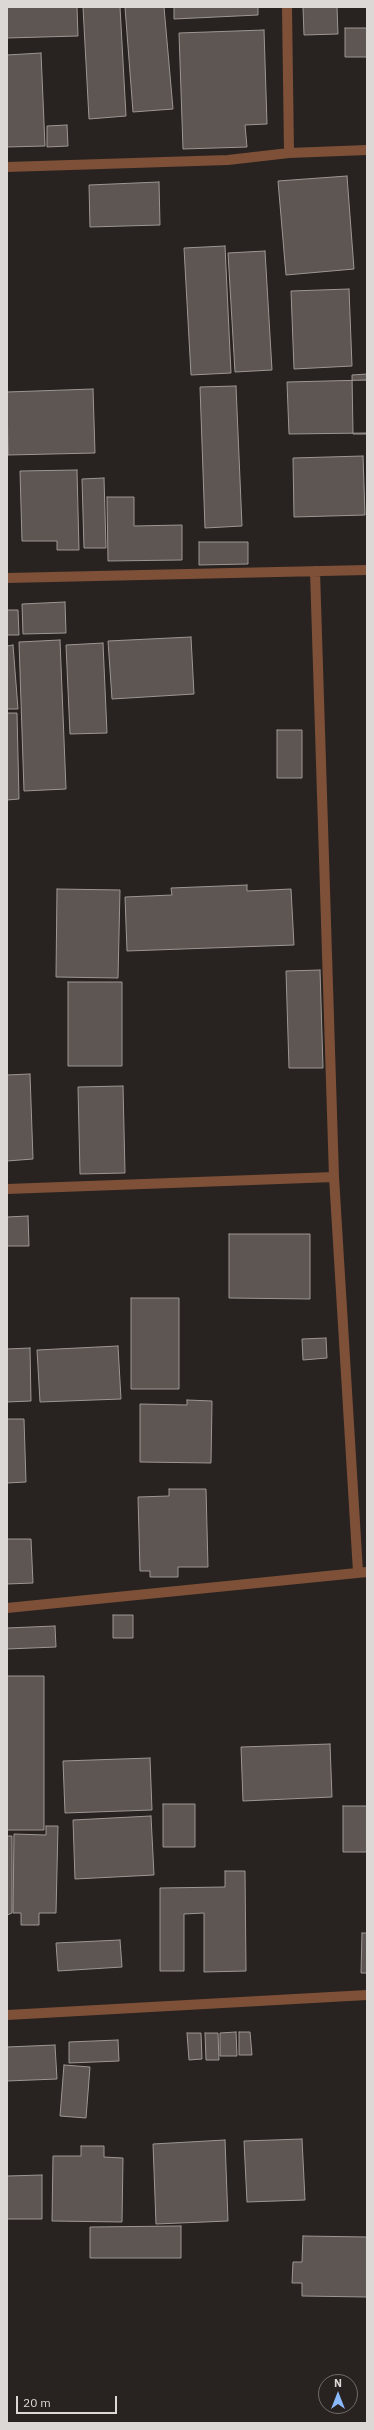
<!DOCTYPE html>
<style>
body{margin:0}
#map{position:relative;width:374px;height:2430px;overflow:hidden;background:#282320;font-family:"IBM Plex Sans",sans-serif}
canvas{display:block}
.frame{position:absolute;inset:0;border:8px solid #dcd8d6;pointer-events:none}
.north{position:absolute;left:318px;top:2374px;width:40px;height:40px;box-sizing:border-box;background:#282320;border:1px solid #706b69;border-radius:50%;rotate:0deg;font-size:11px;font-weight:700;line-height:16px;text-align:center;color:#dcd8d6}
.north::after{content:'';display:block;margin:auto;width:14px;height:18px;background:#8bbafc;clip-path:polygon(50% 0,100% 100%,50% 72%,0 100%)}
.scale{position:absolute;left:16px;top:2396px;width:101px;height:18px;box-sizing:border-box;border:2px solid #dcd8d6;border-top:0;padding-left:5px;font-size:12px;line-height:14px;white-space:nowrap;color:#dcd8d6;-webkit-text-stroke:3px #282320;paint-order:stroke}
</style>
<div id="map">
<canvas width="374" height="2430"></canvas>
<div class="frame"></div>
<div class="north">N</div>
<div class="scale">20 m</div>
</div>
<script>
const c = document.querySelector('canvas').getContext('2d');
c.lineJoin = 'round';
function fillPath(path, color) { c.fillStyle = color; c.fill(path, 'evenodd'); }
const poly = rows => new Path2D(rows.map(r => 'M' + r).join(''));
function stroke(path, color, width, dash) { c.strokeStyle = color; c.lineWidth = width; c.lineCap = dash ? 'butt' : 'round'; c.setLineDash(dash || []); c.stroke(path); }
const building = poly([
 [7,7,77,7,78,36,7,38,7,7],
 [83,7,120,7,126,116,89,119,83,7],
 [125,7,164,7,173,109,133,112,125,7],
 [174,7,258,7,258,15,174,19,174,7],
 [303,7,337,7,338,34,304,35,303,7],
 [345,28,367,28,367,57,345,57,345,28],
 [264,30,267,124,245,125,247,147,183,149,179,33,264,30],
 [41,53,45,146,7,147,7,55,41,53],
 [67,125,68,146,47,147,47,126,67,125],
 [347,176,354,269,286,275,278,181,347,176],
 [159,182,160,225,90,227,89,185,159,182],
 [225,246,231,373,191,375,184,248,225,246],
 [265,251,272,370,235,372,228,253,265,251],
 [349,289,352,366,294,369,291,291,349,289],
 [367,374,367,434,353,434,352,375,367,374],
 [367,380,367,433,289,434,287,382,367,380],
 [236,386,242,526,205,528,200,387,236,386],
 [93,389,95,453,8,455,7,392,93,389],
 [363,456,365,515,294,517,293,458,363,456],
 [77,470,79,550,57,550,57,541,22,541,20,471,77,470],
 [104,478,106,548,84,548,82,479,104,478],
 [107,497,134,497,134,526,182,525,182,560,108,561,107,497],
 [199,542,248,542,248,564,199,565,199,542],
 [65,602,66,633,23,634,22,604,65,602],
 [7,610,18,610,19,635,7,635,7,610],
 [191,637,194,694,112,699,108,641,191,637],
 [60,640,66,789,24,791,19,642,60,640],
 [103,643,107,733,70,734,66,645,103,643],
 [13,645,18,709,7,709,7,646,13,645],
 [7,713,17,713,19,799,7,800,7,713],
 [277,730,302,730,302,778,277,778,277,730],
 [247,885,247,891,291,889,294,945,127,951,125,897,172,895,171,888,247,885],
 [57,889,120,890,118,978,56,977,57,889],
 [320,970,323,1068,289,1068,286,971,320,970],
 [68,982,122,982,122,1066,68,1066,68,982],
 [30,1074,33,1159,7,1161,7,1075,30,1074],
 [123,1086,125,1173,80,1174,78,1087,123,1086],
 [28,1216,29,1246,7,1246,7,1217,28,1216],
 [229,1234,310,1234,310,1299,229,1298,229,1234],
 [131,1298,179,1298,179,1389,131,1389,131,1298],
 [326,1338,327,1358,303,1360,302,1339,326,1338],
 [118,1346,121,1399,40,1402,37,1350,118,1346],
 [30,1348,31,1401,7,1402,7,1349,30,1348],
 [187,1400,212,1401,211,1463,140,1462,140,1404,187,1405,187,1400],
 [7,1419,24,1419,26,1482,7,1483,7,1419],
 [169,1489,206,1489,208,1567,178,1567,178,1577,150,1577,150,1571,140,1571,138,1497,169,1496,169,1489],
 [7,1539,31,1539,33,1583,7,1584,7,1539],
 [113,1615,133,1615,133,1638,113,1638,113,1615],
 [55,1626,56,1647,7,1649,7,1628,55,1626],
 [7,1676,44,1676,44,1830,7,1830,7,1676],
 [330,1744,332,1797,243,1801,241,1747,330,1744],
 [150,1758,152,1810,65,1813,63,1761,150,1758],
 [163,1804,195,1804,195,1847,163,1847,163,1804],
 [343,1806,367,1806,367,1852,343,1852,343,1806],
 [151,1816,154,1875,75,1879,73,1820,151,1816],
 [46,1826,58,1826,56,1913,39,1913,39,1925,21,1925,21,1913,13,1913,14,1834,46,1835,46,1826],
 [7,1836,12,1836,12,1913,7,1915,7,1836],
 [225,1871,245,1871,246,1971,204,1972,204,1913,184,1914,184,1971,160,1971,160,1888,225,1887,225,1871],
 [362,1933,367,1933,367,1973,361,1973,362,1933],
 [120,1940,122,1967,58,1971,56,1943,120,1940],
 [236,2032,237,2056,220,2056,220,2033,236,2032],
 [239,2032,250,2032,252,2055,239,2055,239,2032],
 [187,2033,201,2033,202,2059,189,2060,187,2033],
 [205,2033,218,2033,219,2060,206,2060,205,2033],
 [118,2040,119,2061,69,2063,69,2042,118,2040],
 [55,2045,57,2079,7,2081,7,2047,55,2045],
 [64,2065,90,2067,86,2118,60,2116,64,2065],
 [302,2139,305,2200,247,2202,244,2141,302,2139],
 [225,2140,228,2221,156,2224,153,2144,225,2140],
 [81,2146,104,2146,104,2157,123,2158,122,2222,52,2221,53,2156,81,2156,81,2146],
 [42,2175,42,2219,7,2219,7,2176,42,2175],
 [181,2226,181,2258,90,2258,90,2227,181,2226],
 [303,2236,367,2237,367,2297,302,2296,302,2283,292,2283,293,2262,302,2262,303,2236]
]);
fillPath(building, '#5d5653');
stroke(building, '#9d9693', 1);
stroke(poly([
 [287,7,289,153],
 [7,167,228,160,289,153,367,150],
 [315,571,334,1177,358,1572],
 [7,578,367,570],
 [7,1189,334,1177],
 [7,1608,367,1572],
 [7,2015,367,1995]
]), '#7e5038', 10);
</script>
